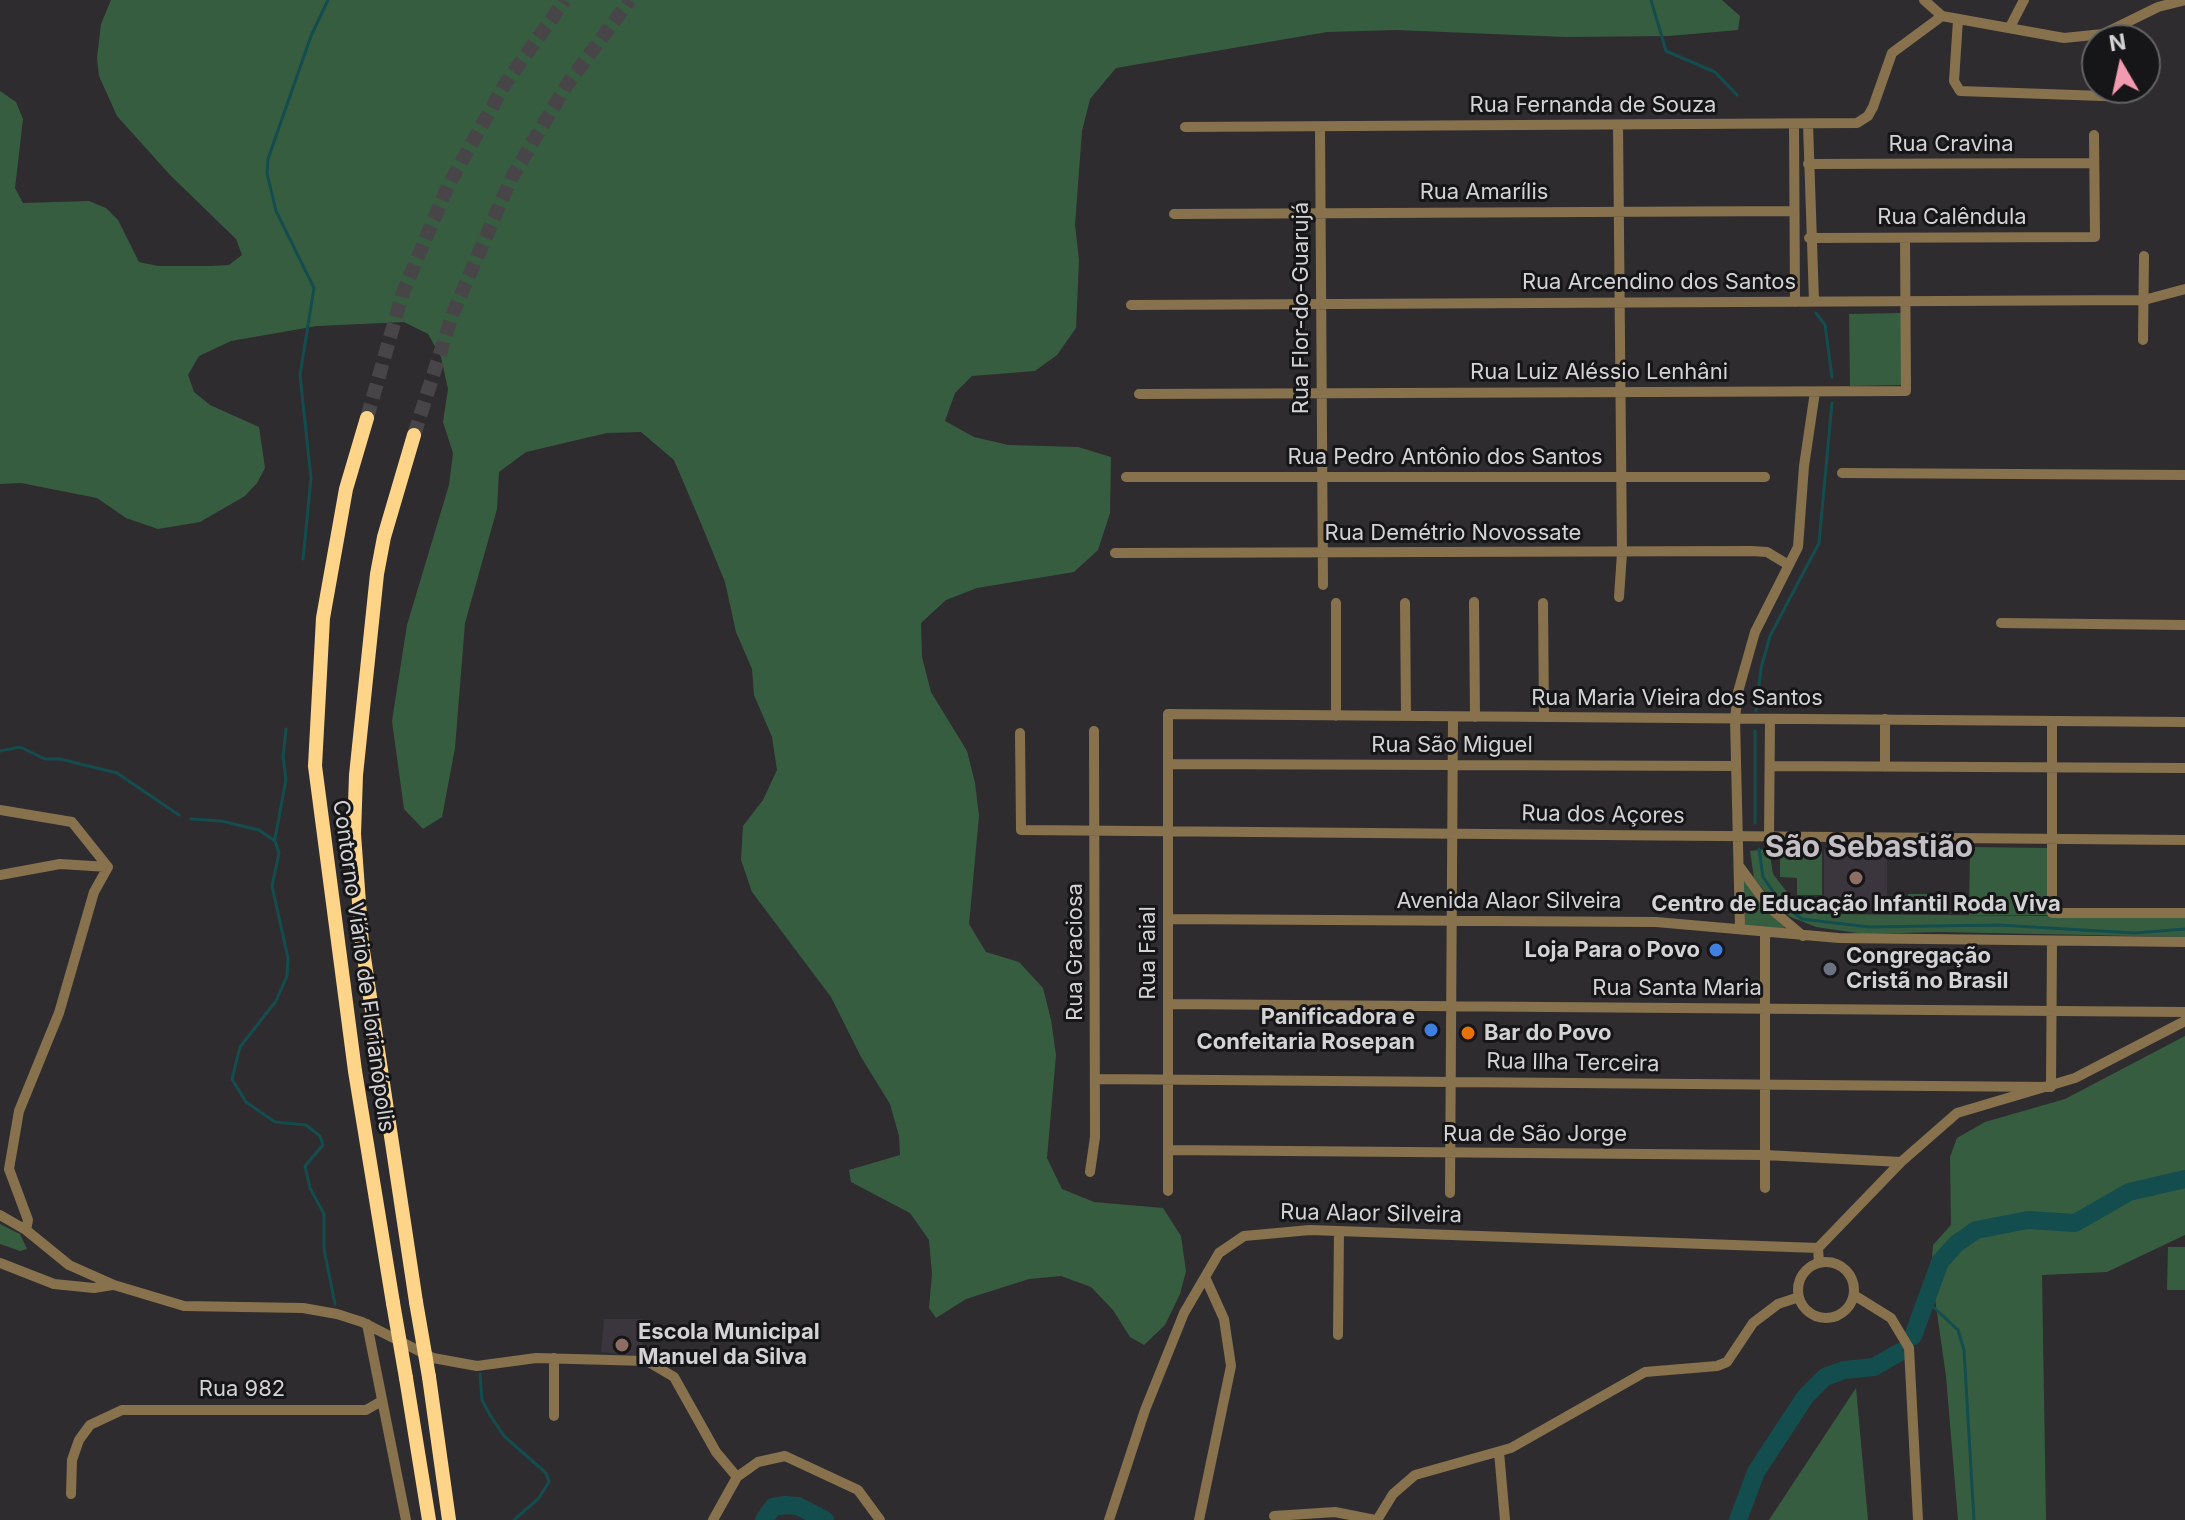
<!DOCTYPE html>
<meta charset="utf-8">
<style>
body{margin:0}
#map{position:relative;width:2185px;height:1520px;overflow:hidden;background:#2f2c30;font-family:Inter,sans-serif}
canvas{display:block}
.north{position:absolute;left:2081px;top:24px;width:80px;height:80px;box-sizing:border-box;background:#161517;border:2px solid #626163;border-radius:50%;rotate:351deg;font-size:22px;font-weight:700;line-height:32px;text-align:center;color:#d3d2d4}
.north::after{content:'';display:block;margin:auto;width:28px;height:36px;background:#f29ab0;clip-path:polygon(50% 0,100% 100%,50% 72%,0 100%)}
</style>
<div id="map">
<canvas width="2185" height="1520"></canvas>
<div class="north">N</div>
</div>
<script>
const c = document.querySelector('canvas').getContext('2d');
c.lineJoin = 'round';
function fillPath(path, color) { c.fillStyle = color; c.fill(path, 'evenodd'); }
const poly = rows => new Path2D(rows.map(r => 'M' + r).join(''));
function stroke(path, color, width, dash) { c.strokeStyle = color; c.lineWidth = width; c.lineCap = dash ? 'butt' : 'round'; c.setLineDash(dash || []); c.stroke(path); }
function label(font, color, halo, rows, align = 'center') {
  c.font = font + ' Inter,sans-serif'; c.lineWidth = 6; c.setLineDash([]); c.textBaseline = 'middle'; c.strokeStyle = halo; c.fillStyle = color; for (const [text, x, y, turn = 0] of rows) {
    c.save(); c.translate(x, y); c.rotate((+turn || 0) * Math.PI / 180); c.textAlign = isNaN(turn) ? turn : align; if (halo) c.strokeText(text, 0, 0); c.fillText(text, 0, 0); c.restore();
  }
}
fillPath(poly([
 [1824,849,1887,849,1887,907,1824,907],
 [604,1319,641,1319,643,1356,601,1352]
]), '#3b353d');
fillPath(poly([
 [111,0,1722,0,1740,16,1738,30,1669,36,1565,37,1396,30,1327,32,1116,68,1090,99,1082,131,1075,225,1079,260,1076,328,1057,355,1035,371,972,376,955,393,945,421,974,437,1008,445,1078,447,1111,457,1110,513,1098,550,1074,572,977,588,946,600,921,623,922,657,931,692,967,751,975,783,979,816,969,924,986,952,1019,962,1043,988,1051,1020,1056,1055,1047,1158,1062,1189,1094,1202,1163,1208,1181,1236,1186,1271,1180,1294,1165,1325,1144,1345,1130,1337,1113,1310,1091,1287,1061,1276,1029,1279,966,1299,936,1318,929,1308,932,1274,929,1240,910,1213,851,1182,849,1170,900,1155,899,1136,890,1104,861,1057,831,997,752,892,741,860,743,826,763,800,777,770,772,737,754,695,752,669,736,632,725,582,700,521,674,460,641,432,607,433,526,452,499,472,497,509,465,623,455,748,442,817,423,829,404,809,392,721,407,625,449,485,453,453,443,422,448,389,441,357,428,334,404,322,317,326,231,341,199,356,188,375,194,392,210,405,259,427,265,468,257,483,245,496,200,522,158,529,126,518,97,498,21,483,0,484,0,91,16,102,23,119,15,188,23,203,89,201,106,208,118,220,139,262,158,266,211,266,229,265,242,255,236,239,170,175,117,116,99,76,97,58,101,24],
 [1901,313,1902,385,1850,386,1849,314],
 [1970,847,2049,848,2048,915,1969,915],
 [1780,848,1822,848,1822,895,1797,895,1797,878,1780,877],
 [1769,849,1773,874,1797,905,1819,914,2185,917,2185,937,1939,932,1864,934,1816,927,1791,917,1775,904,1754,878,1750,851],
 [1743,880,1784,925,1785,930,1743,926],
 [1908,894,1940,894,1940,909,1908,910],
 [2185,1036,2185,1235,2107,1272,2042,1275,2046,1520,1958,1520,1946,1376,1931,1271,1933,1245,1951,1225,1950,1157,1957,1138,1985,1122,2065,1099],
 [0,1224,20,1234,27,1249,20,1251,0,1244],
 [2168,1247,2185,1247,2185,1290,2167,1290],
 [1856,1388,1868,1520,1769,1520]
]), '#375d41');
stroke(poly([
 [1651,0,1666,51,1715,72,1737,95],
 [1816,313,1825,325,1832,377],
 [303,559,311,478,300,375,314,288,276,211,267,173,268,159,311,36,328,0],
 [1756,711,1761,668,1770,636,1819,543,1832,403],
 [0,751,20,747,45,759,60,759,117,773,179,815],
 [191,819,221,821,259,830,275,841,279,853,272,886,288,958,287,976,276,1001,240,1047,232,1079,246,1102,275,1122,306,1125,320,1136,323,1145,305,1166,310,1188,324,1214,324,1249,335,1304],
 [1755,823,1755,731],
 [275,839,286,779,283,757,286,729],
 [1759,849,1763,877,1782,904,1802,919,1869,927,1998,925,2135,933,2185,929],
 [1926,1294,1928,1302,1958,1330,1964,1350,1974,1520],
 [480,1374,482,1400,490,1415,504,1436,546,1473,549,1482,538,1499,514,1520]
]), '#144d4e', 3);
stroke(poly([
 [1913,1336,1940,1262,1956,1244,1976,1230,2028,1220,2075,1223,2129,1192,2185,1179],
 [764,1520,773,1507,785,1505,798,1506,825,1520],
 [1738,1520,1756,1472,1805,1397,1825,1377,1844,1370,1874,1367,1900,1352]
]), '#144d4e', 18);
stroke(poly([
 [367,418,403,292,448,186,505,84,565,0],
 [414,435,453,313,511,179,566,86,630,0]
]), '#484549', 14, [14, 7]);
stroke(poly([
 [1924,0,1942,16,2064,38,2103,34,2158,7,2185,0],
 [1958,20,1954,81,1960,91,2131,97],
 [2010,27,2024,0],
 [1794,124,1795,302],
 [1808,124,1814,301],
 [1618,125,1622,553,1619,597],
 [1185,127,1857,123,1868,116,1873,107,1892,53,1942,16],
 [1320,127,1323,585],
 [1808,164,2094,163],
 [1174,214,1794,211],
 [1809,238,2095,237,2094,135],
 [1131,305,2144,300,2185,289],
 [2143,340,2144,256],
 [1139,394,1906,391,1905,238],
 [1842,473,2185,475],
 [1126,477,1765,477],
 [1115,553,1751,551,1767,552,1787,564],
 [1474,602,1475,717],
 [1405,603,1406,716],
 [1543,603,1544,717],
 [2001,623,2185,625],
 [1336,716,1336,603],
 [2052,721,2052,913,2185,913],
 [1020,733,1021,830,2185,840],
 [1168,764,1736,766],
 [1770,766,2185,768],
 [1885,767,1885,719],
 [0,810,72,822,108,867],
 [1769,836,1770,719],
 [1739,866,1770,908,1803,936],
 [0,875,60,864,108,867],
 [1168,919,1656,922,1839,938,2185,942],
 [1740,928,1735,719,1738,692,1755,632,1798,547,1804,466,1815,392],
 [1168,1004,2185,1012],
 [1095,1079,2051,1087,2052,941],
 [1168,1150,1765,1155,1901,1162],
 [1090,1172,1095,1137,1094,731],
 [1765,1188,1765,932],
 [1168,1191,1168,714,2185,722],
 [1450,1193,1453,717],
 [0,1215,26,1230,69,1265,114,1285,184,1306,303,1308,337,1314,362,1322,433,1358,477,1366,536,1358,647,1361,674,1377,716,1452,737,1477],
 [26,1230,28,1220,9,1169,19,1111,59,1013,94,892,108,867],
 '1798 1290a28 28 0 1 1 56 0a28 28 0 1 1-56 0Z',
 [0,1263,54,1284,94,1288,112,1285],
 [1819,1263,1818,1248,1901,1162,1957,1113,2075,1078,2185,1021],
 [1854,1295,1891,1318,1909,1348,1918,1520],
 [367,1324,406,1520],
 [1338,1335,1339,1231],
 [554,1416,554,1358],
 [1499,1452,1505,1520],
 [71,1494,72,1460,79,1440,90,1425,122,1410,366,1410,380,1402],
 [1274,1516,1335,1512,1375,1520],
 [713,1520,737,1477,758,1462,785,1456,858,1490,880,1520],
 [1109,1520,1145,1410,1184,1313,1219,1253,1244,1236,1310,1230,1818,1248],
 [1199,1520,1231,1366,1224,1319,1205,1277],
 [1377,1520,1393,1494,1415,1475,1511,1448,1645,1372,1717,1366,1727,1362,1753,1323,1778,1304,1799,1297]
]), '#87724d', 10);
stroke(poly([
 [367,418,346,489,323,618,315,766,355,1071,393,1303],
 [414,435,384,537,377,574,356,775,354,834,362,944,416,1302],
 [429,1377,449,1520],
 [406,1378,429,1520]
]), '#fed488', 14);
stroke(poly([
 [416,1302,429,1377],
 [393,1303,406,1378]
]), '#fed488', 14);
for (const [x, y, r, color] of [
 [1856,878,8,"#8d6e63"],
 [1716,950,8,"#3f7fe0"],
 [1830,969,8,"#6b7280"],
 [1431,1030,8,"#3f7fe0"],
 [1468,1033,8,"#e8710a"],
 [622,1345,8,"#8d6e63"]
]) { const dot = new Path2D(); dot.arc(x, y, r, 0, 2 * Math.PI); c.fillStyle = color; c.fill(dot); stroke(dot, '#161517', 3); }
label('22px', '#d3d2d4', '#161517', [
 ["Rua Fernanda de Souza",1593,105],
 ["Rua Cravina",1951,144],
 ["Rua Amarílis",1484,192],
 ["Rua Calêndula",1952,217],
 ["Rua Arcendino dos Santos",1659,282],
 ["Rua Flor-do-Guarujá",1301,308,-90],
 ["Rua Luiz Aléssio Lenhâni",1599,372],
 ["Rua Pedro Antônio dos Santos",1445,457],
 ["Rua Demétrio Novossate",1453,533],
 ["Rua Maria Vieira dos Santos",1677,698],
 ["Rua São Miguel",1452,745],
 ["Rua dos Açores",1603,815,1],
 ["Avenida Alaor Silveira",1509,901],
 ["Rua Graciosa",1075,952,-90],
 ["Rua Faial",1148,953,-90],
 ["Contorno Viário de Florianópolis",363,966,82],
 ["Rua Santa Maria",1677,988],
 ["Rua Ilha Terceira",1573,1063,1],
 ["Rua de São Jorge",1535,1134],
 ["Rua Alaor Silveira",1371,1214,1],
 ["Rua 982",242,1389]
]);
label('bold 22px', '#d3d2d4', '#161517', [
 ["Centro de Educação Infantil Roda Viva",1856,904,"center"],
 ["Loja Para o Povo",1700,950,"right"],
 ["Congregação",1846,956],
 ["Cristã no Brasil",1846,981],
 ["Panificadora e",1415,1017,"right"],
 ["Confeitaria Rosepan",1415,1042,"right"],
 ["Bar do Povo",1484,1033],
 ["Escola Municipal",638,1332],
 ["Manuel da Silva",638,1357]
], 'left');
label('bold 30px', '#c3bfc4', '#161517', [
 ["São Sebastião",1869,848]
]);
</script>
